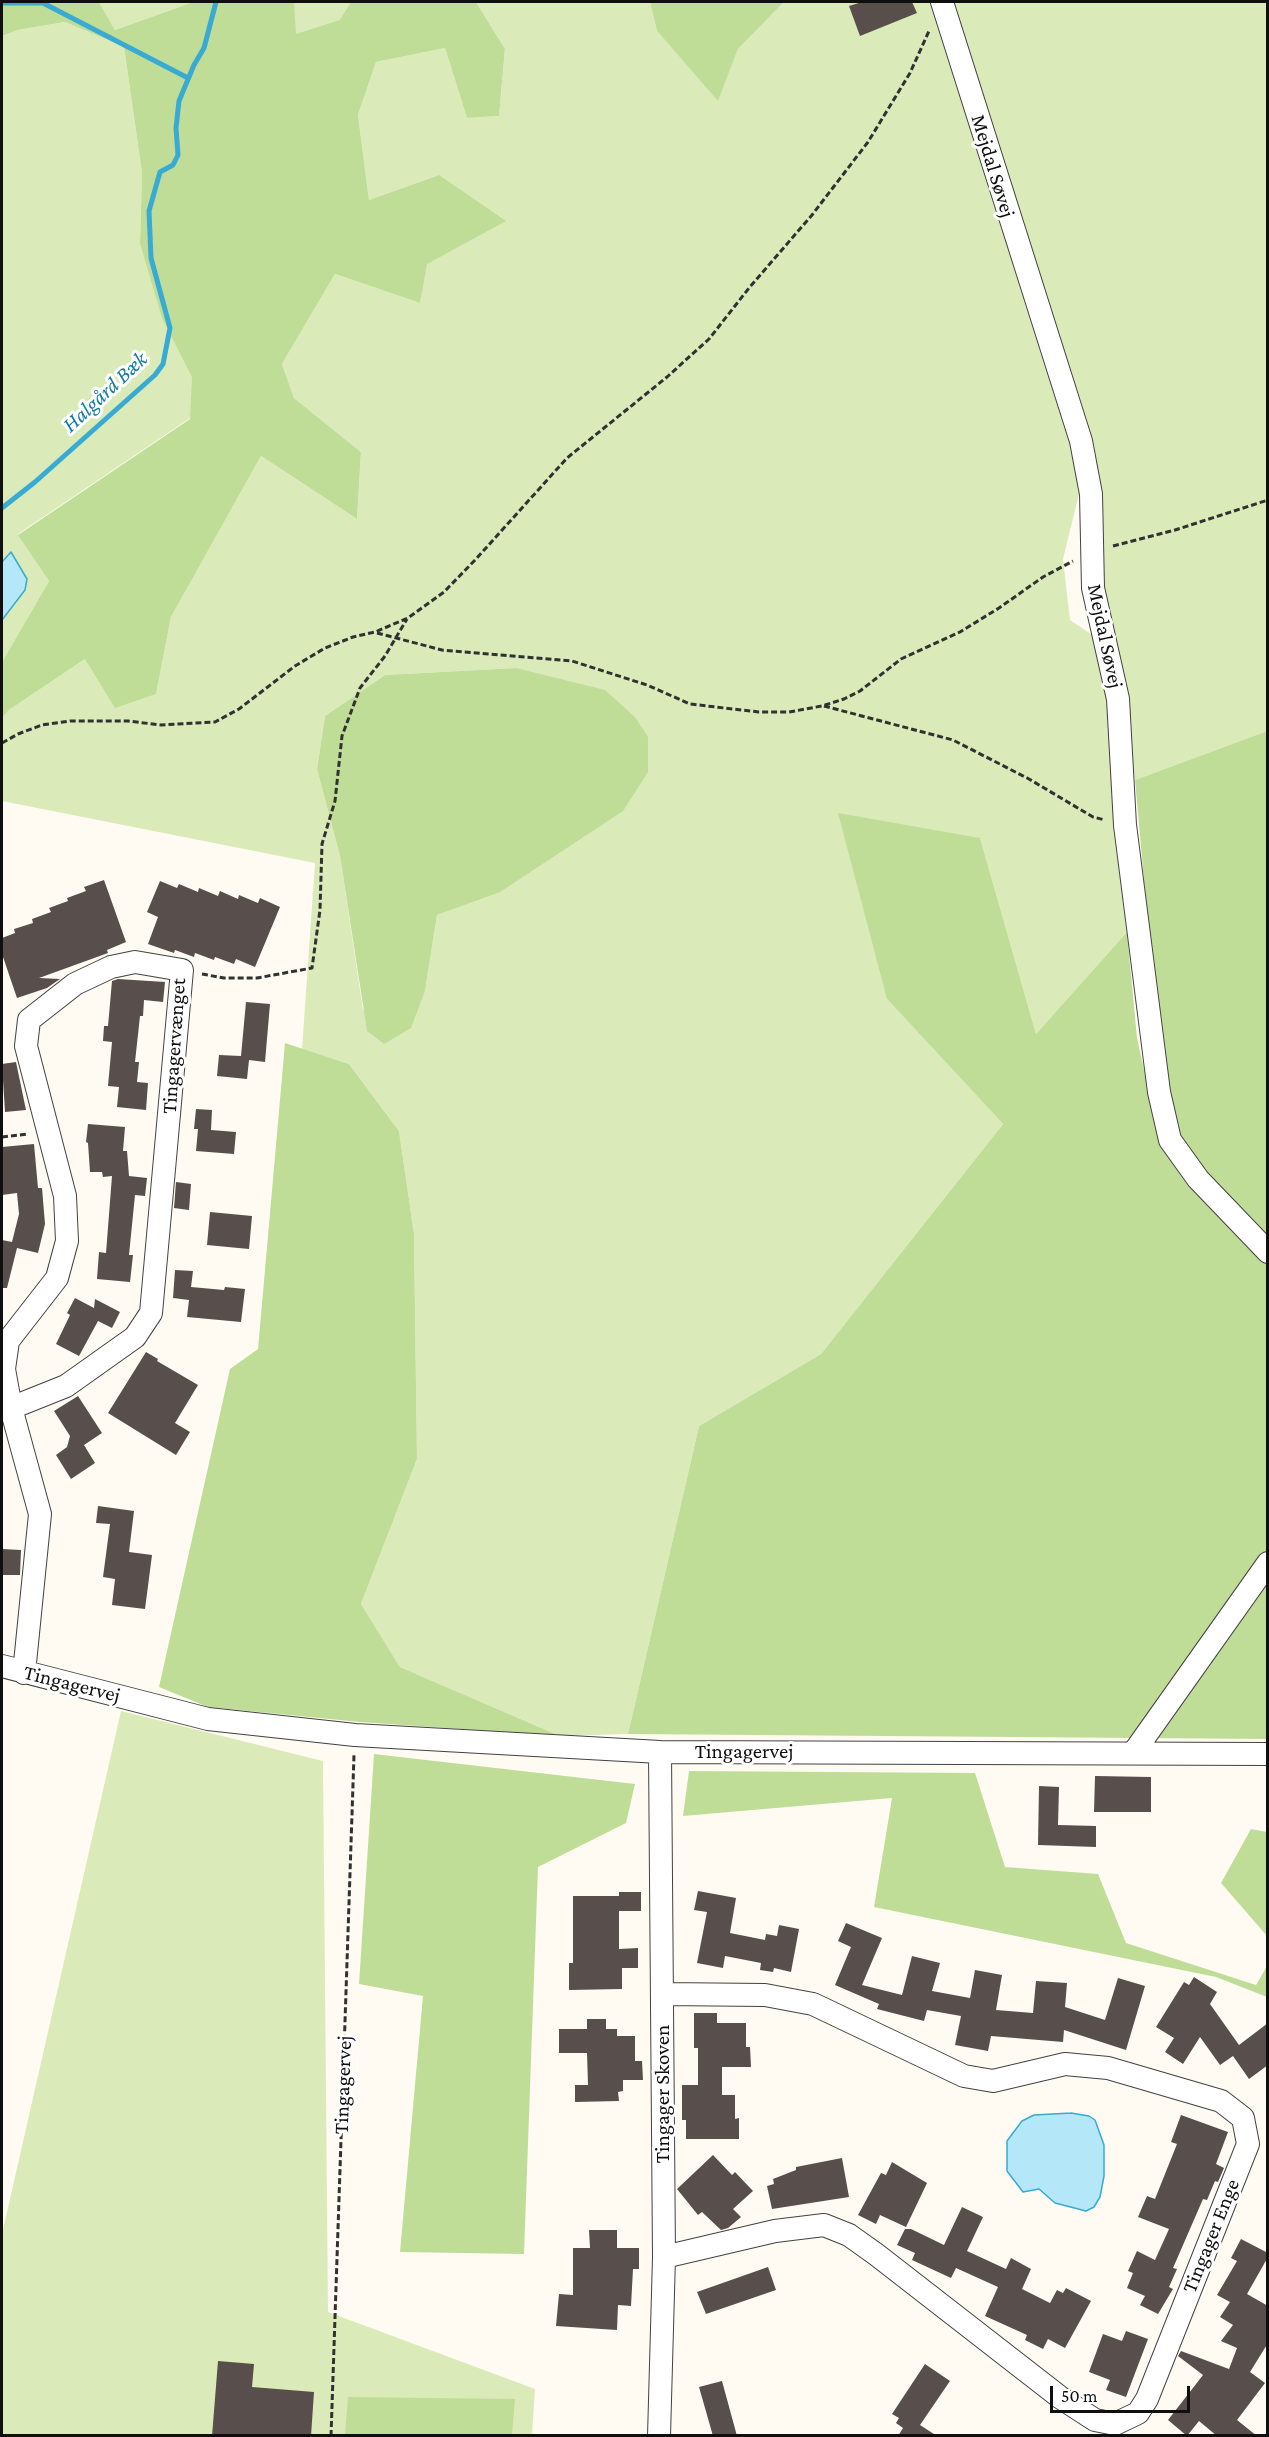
<!DOCTYPE html>
<meta charset="utf-8">
<style>
body{margin:0}
#map{position:relative;width:1269px;height:2437px;overflow:hidden;background:#fffbf2;font-family:"Crimson Pro",serif}
canvas{display:block}
.frame{position:absolute;inset:0;border:3px solid #0f0f0f;pointer-events:none}
.scale{position:absolute;left:1050px;top:2386px;width:140px;height:27px;box-sizing:border-box;border:3px solid #0f0f0f;border-top:0;padding-left:8px;font-size:18px;line-height:21px;white-space:nowrap;color:#0f0f0f;-webkit-text-stroke:4px #fff;paint-order:stroke}
</style>
<div id="map">
<canvas width="1269" height="2437"></canvas>
<div class="frame"></div>
<div class="scale">50 m</div>
</div>
<script>
const c = document.querySelector('canvas').getContext('2d');
c.lineJoin = 'round';
function fillPath(path, color) { c.fillStyle = color; c.fill(path, 'evenodd'); }
const poly = rows => new Path2D(rows.map(r => 'M' + r).join(''));
function stroke(path, color, width, dash) { c.strokeStyle = color; c.lineWidth = width; c.lineCap = dash ? 'butt' : 'round'; c.setLineDash(dash || []); c.stroke(path); }
function label(font, color, halo, rows, align = 'center') {
  c.font = font + ' "Crimson Pro",serif'; c.lineWidth = 6; c.setLineDash([]); c.textBaseline = 'middle'; c.strokeStyle = halo; c.fillStyle = color; for (const [text, x, y, turn = 0] of rows) {
    c.save(); c.translate(x, y); c.rotate((+turn || 0) * Math.PI / 180); c.textAlign = isNaN(turn) ? turn : align; if (halo) c.strokeText(text, 0, 0); c.fillText(text, 0, 0); c.restore();
  }
}
fillPath(poly([
 [99,2,193,2,115,30],
 [219,2,390,2,190,418,18,534,49,581,2,662,2,620,25,590,11,552,2,562,2,36,18,30,65,22,124,47,142,173,140,243],
 [476,2,650,2,657,31,718,100,738,49,784,2,932,2,1071,442,1079,494,1063,559,1070,620,1094,636,1106,694,1127,932,1036,1034,980,838,887,999,1003,1124,821,1354,699,1426,628,1734,560,1736,400,1667,361,1604,417,1459,414,1234,399,1131,349,1064,302,1049,315,863,2,801,2,718,9,710,85,659,156,694,171,617,261,456,357,519,361,452,294,398,282,364,335,274,420,303,439,175,369,200,358,115,376,62,445,48,467,118,499,116,505,49],
 [516,668,500,891,437,915,425,991,363,1010,340,856,317,769,325,716,385,675],
 [952,2,1267,2,1267,731,1135,780,1123,695,1099,596,1100,531],
 [121,1711,323,1761,328,2312,535,2389,532,2435,2,2436,2,2234]
]), '#daebb9');
fillPath(poly([
 [2,2,99,2,115,30,193,2,294,2,296,34,340,20,351,2,476,2,505,49,499,116,467,118,445,48,376,62,358,115,369,200,439,175,506,221,427,264,420,303,335,274,282,364,294,398,361,452,357,519,261,456,171,617,156,694,115,708,85,659,9,710,2,718,2,662,49,581,18,535,190,419,192,377,162,318,140,243,142,173,124,47,65,22,18,30,2,36],
 [650,2,784,2,738,49,718,101,657,31],
 [516,668,605,690,635,717,648,737,648,772,623,811,500,892,437,915,425,991,411,1028,384,1044,367,1031,340,856,317,769,325,716,385,675],
 [1267,731,1267,1238,1189,1154,1169,1110,1148,925,1135,780],
 [838,813,980,838,1036,1034,1127,932,1137,1038,1160,1143,1189,1184,1267,1263,1267,1739,628,1734,699,1426,821,1354,1003,1124,887,999],
 [285,1043,349,1064,399,1131,414,1234,417,1459,361,1604,400,1667,560,1736,360,1722,208,1707,159,1687,230,1369,258,1349],
 [374,1754,635,1784,626,1823,538,1867,524,2254,400,2252,423,1996,359,1984],
 [689,1771,975,1773,1005,1867,1098,1874,1126,1943,1256,1985,1267,1966,1267,1997,1216,1977,874,1907,892,1798,683,1816],
 [1251,1829,1267,1832,1267,1936,1221,1883],
 [348,2397,515,2399,512,2435,345,2435]
]), '#c0dd98');
const water = poly([
 [11,552,27,579,25,590,2,620,2,562,11,552],
 [1071,2113,1089,2116,1095,2120,1104,2145,1104,2176,1100,2197,1094,2207,1086,2211,1055,2203,1039,2189,1023,2192,1007,2171,1007,2141,1022,2121,1034,2115,1071,2113]
]);
fillPath(water, '#b4e8f8');
stroke(water, '#39aad2', 1.5);
stroke(poly([
 [2,3,43,3,188,78],
 [2,508,35,482,155,375,163,364,170,328,151,258,149,211,160,172,173,165,178,155,176,128,179,101,194,65,204,48,216,2]
]), '#39aad2', 5);
fillPath(poly([
 [862,2,912,2,917,13,860,36,849,6],
 [104,880,126,942,107,950,108,953,39,978,60,979,47,988,17,998,2,954,2,938,15,933,14,929,33,923,32,919,51,912,49,908,68,901,67,898,86,891,84,887],
 [160,881,177,888,179,884,198,892,199,888,218,896,220,891,238,899,239,895,258,903,260,898,280,907,255,967,236,959,234,964,215,957,214,960,195,953,194,957,175,950,174,953,148,944,158,917,147,912],
 [118,979,165,982,163,1002,144,1000,143,1016,140,1016,135,1062,139,1062,137,1082,148,1083,146,1110,117,1107,119,1087,108,1086,112,1042,103,1041,104,1026,108,1026,112,981],
 [246,1002,270,1004,265,1062,249,1060,247,1079,217,1076,219,1055,241,1056],
 [16,1062,26,1110,5,1112,2,1064],
 [196,1109,212,1110,211,1130,236,1132,234,1154,196,1151,198,1129,194,1129],
 [88,1124,125,1127,123,1151,127,1151,129,1176,147,1178,145,1196,135,1195,129,1255,133,1255,130,1282,97,1279,99,1252,106,1253,112,1176,103,1177,102,1172,90,1172,88,1143,86,1142],
 [34,1144,38,1188,42,1188,45,1224,38,1253,17,1248,7,1288,2,1288,2,1240,12,1242,19,1214,17,1193,2,1195,2,1147],
 [176,1182,191,1184,189,1210,174,1208],
 [210,1212,252,1216,249,1249,207,1245],
 [175,1270,193,1271,191,1287,224,1290,225,1287,245,1289,241,1322,187,1317,189,1300,173,1298],
 [75,1298,94,1308,95,1299,120,1312,112,1328,98,1321,79,1356,56,1344,70,1315,67,1313],
 [146,1352,158,1359,157,1361,198,1385,175,1423,190,1432,176,1455,108,1413],
 [78,1396,102,1433,84,1445,95,1463,71,1479,56,1455,67,1447,70,1436,54,1411],
 [98,1506,134,1511,129,1552,152,1555,145,1609,112,1605,115,1579,103,1577,110,1524,96,1523],
 [2,1549,21,1550,20,1575,2,1575],
 [1095,1776,1151,1777,1151,1812,1094,1812],
 [1039,1786,1059,1787,1058,1825,1096,1826,1096,1847,1038,1845],
 [698,1891,736,1898,730,1933,765,1940,766,1934,777,1936,779,1925,799,1929,791,1972,774,1968,773,1972,760,1970,761,1963,725,1956,723,1968,697,1963,707,1912,694,1910],
 [619,1892,641,1892,641,1911,619,1911,619,1949,638,1948,638,1968,622,1968,622,1989,569,1990,569,1963,573,1963,573,1896,619,1896],
 [846,1923,882,1938,862,1985,902,1995,912,1956,940,1963,932,1991,970,1998,975,1970,1002,1975,996,2010,1033,2013,1036,1981,1067,1983,1065,2007,1105,2020,1118,1978,1145,1986,1126,2050,1064,2030,1063,2042,991,2036,988,2051,955,2045,961,2016,927,2010,924,2021,877,2009,879,2004,835,1985,851,1947,838,1941],
 [1194,1977,1217,1992,1210,2004,1239,2045,1268,2023,1268,2065,1249,2079,1233,2056,1220,2065,1200,2037,1183,2064,1165,2052,1174,2038,1156,2027,1184,1982,1189,1985],
 [694,2013,717,2013,717,2023,746,2023,746,2047,750,2047,751,2067,722,2067,722,2095,735,2095,735,2119,739,2118,739,2139,686,2139,686,2120,682,2120,682,2085,698,2085,698,2048,694,2048],
 [587,2019,606,2019,606,2029,617,2029,617,2036,635,2036,635,2061,642,2061,643,2080,623,2080,623,2091,618,2092,619,2101,575,2102,575,2085,588,2085,587,2053,559,2053,559,2029,587,2029],
 [1181,2115,1228,2132,1216,2164,1224,2168,1218,2182,1215,2181,1207,2200,1203,2199,1173,2268,1177,2269,1169,2287,1173,2289,1158,2314,1140,2305,1145,2296,1127,2288,1133,2273,1128,2271,1137,2251,1155,2260,1169,2229,1138,2217,1147,2196,1155,2199,1177,2144,1171,2142],
 [713,2155,732,2175,735,2172,753,2191,733,2209,741,2217,728,2228,721,2230,702,2212,698,2215,677,2189],
 [842,2158,849,2197,772,2209,767,2186,774,2184,773,2179,796,2170,796,2167],
 [892,2162,927,2183,906,2227,880,2215,876,2224,858,2215,881,2173,886,2175],
 [962,2207,983,2217,967,2251,1006,2269,1011,2258,1031,2269,1022,2289,1050,2303,1057,2290,1063,2293,1066,2288,1091,2301,1065,2348,1048,2339,1043,2349,1025,2340,1027,2335,985,2316,998,2287,956,2268,951,2278,912,2260,915,2253,897,2245,905,2229,911,2229,944,2245],
 [589,2230,617,2230,617,2248,639,2248,639,2269,633,2269,631,2306,618,2305,617,2330,556,2326,559,2294,573,2295,573,2248,590,2248],
 [1241,2239,1268,2253,1268,2257,1247,2294,1268,2306,1268,2343,1250,2372,1265,2383,1237,2420,1257,2436,1217,2436,1199,2421,1187,2436,1168,2420,1203,2375,1178,2356,1181,2351,1229,2369,1237,2348,1221,2341,1233,2325,1220,2317,1230,2302,1217,2295,1237,2261,1231,2258],
 [768,2267,776,2290,706,2314,697,2292],
 [1126,2331,1148,2339,1126,2397,1106,2390,1110,2380,1089,2372,1103,2334,1122,2341],
 [218,2361,254,2364,252,2387,314,2392,311,2436,212,2436],
 [925,2364,950,2381,920,2425,937,2436,898,2436,903,2428,896,2423,899,2418,892,2414],
 [722,2381,737,2436,713,2436,699,2387]
]), '#584e4b');
const minor = poly([
 [942,2,1081,441,1091,494,1093,588,1118,699,1125,825,1159,1092,1170,1140,1198,1179,1268,1252],
 [11,1408,66,1386,135,1337,151,1313,182,970,135,962,111,967,75,984,29,1020,26,1046,65,1196,67,1241,57,1278,8,1341,4,1369,11,1408,40,1514,24,1673],
 [2,1666,208,1719,355,1735,660,1752,1268,1754],
 [1134,1752,1268,1563],
 [663,1994,765,1995,813,2004,964,2076,993,2081,1065,2064,1108,2068,1221,2101,1243,2118,1248,2144,1147,2399,1138,2413,1115,2424,1095,2420,1061,2398,877,2255,849,2235,824,2225,775,2231,664,2257],
 [659,2436,664,2257,660,1752]
]);
stroke(minor, '#424242', 24);
stroke(poly([
 [1113,546,1175,530,1268,500],
 [377,633,442,650,572,661,647,685,690,704,759,712,789,712,822,706,844,699,860,691,901,659,960,632,999,608,1043,577,1073,561],
 [824,706,953,740,1029,779,1093,817,1105,820],
 [2,743,18,734,42,725,70,721,128,721,161,725,215,722,239,709,295,666,325,648,353,637,375,632,408,618,444,592,476,559,567,458,667,377,709,339,749,288,812,215,868,142,910,73,929,31],
 [202,974,224,978,257,978,312,968,320,910,322,844,335,801,342,736,360,688,385,656,407,619],
 [2,1137,28,1134],
 [331,2436,354,1755]
]), '#313131', 3, [6, 3]);
stroke(minor, '#fff', 22);
label('21px', '#0f0f0f', '#fff', [
 ["Mejdal Søvej",993,166,73],
 ["Mejdal Søvej",1105,636,78],
 ["Tingagervænget",174,1046,-86],
 ["Tingagervej",72,1684,14],
 ["Tingagervej",744,1752],
 ["Tingagervej",343,2085,-88],
 ["Tingager Skoven",663,2094,-90],
 ["Tingager Enge",1211,2236,-68]
]);
label('italic 22px', '#137ba7', '#fff', [
 ["Halgård Bæk",105,392,-43]
]);
</script>
